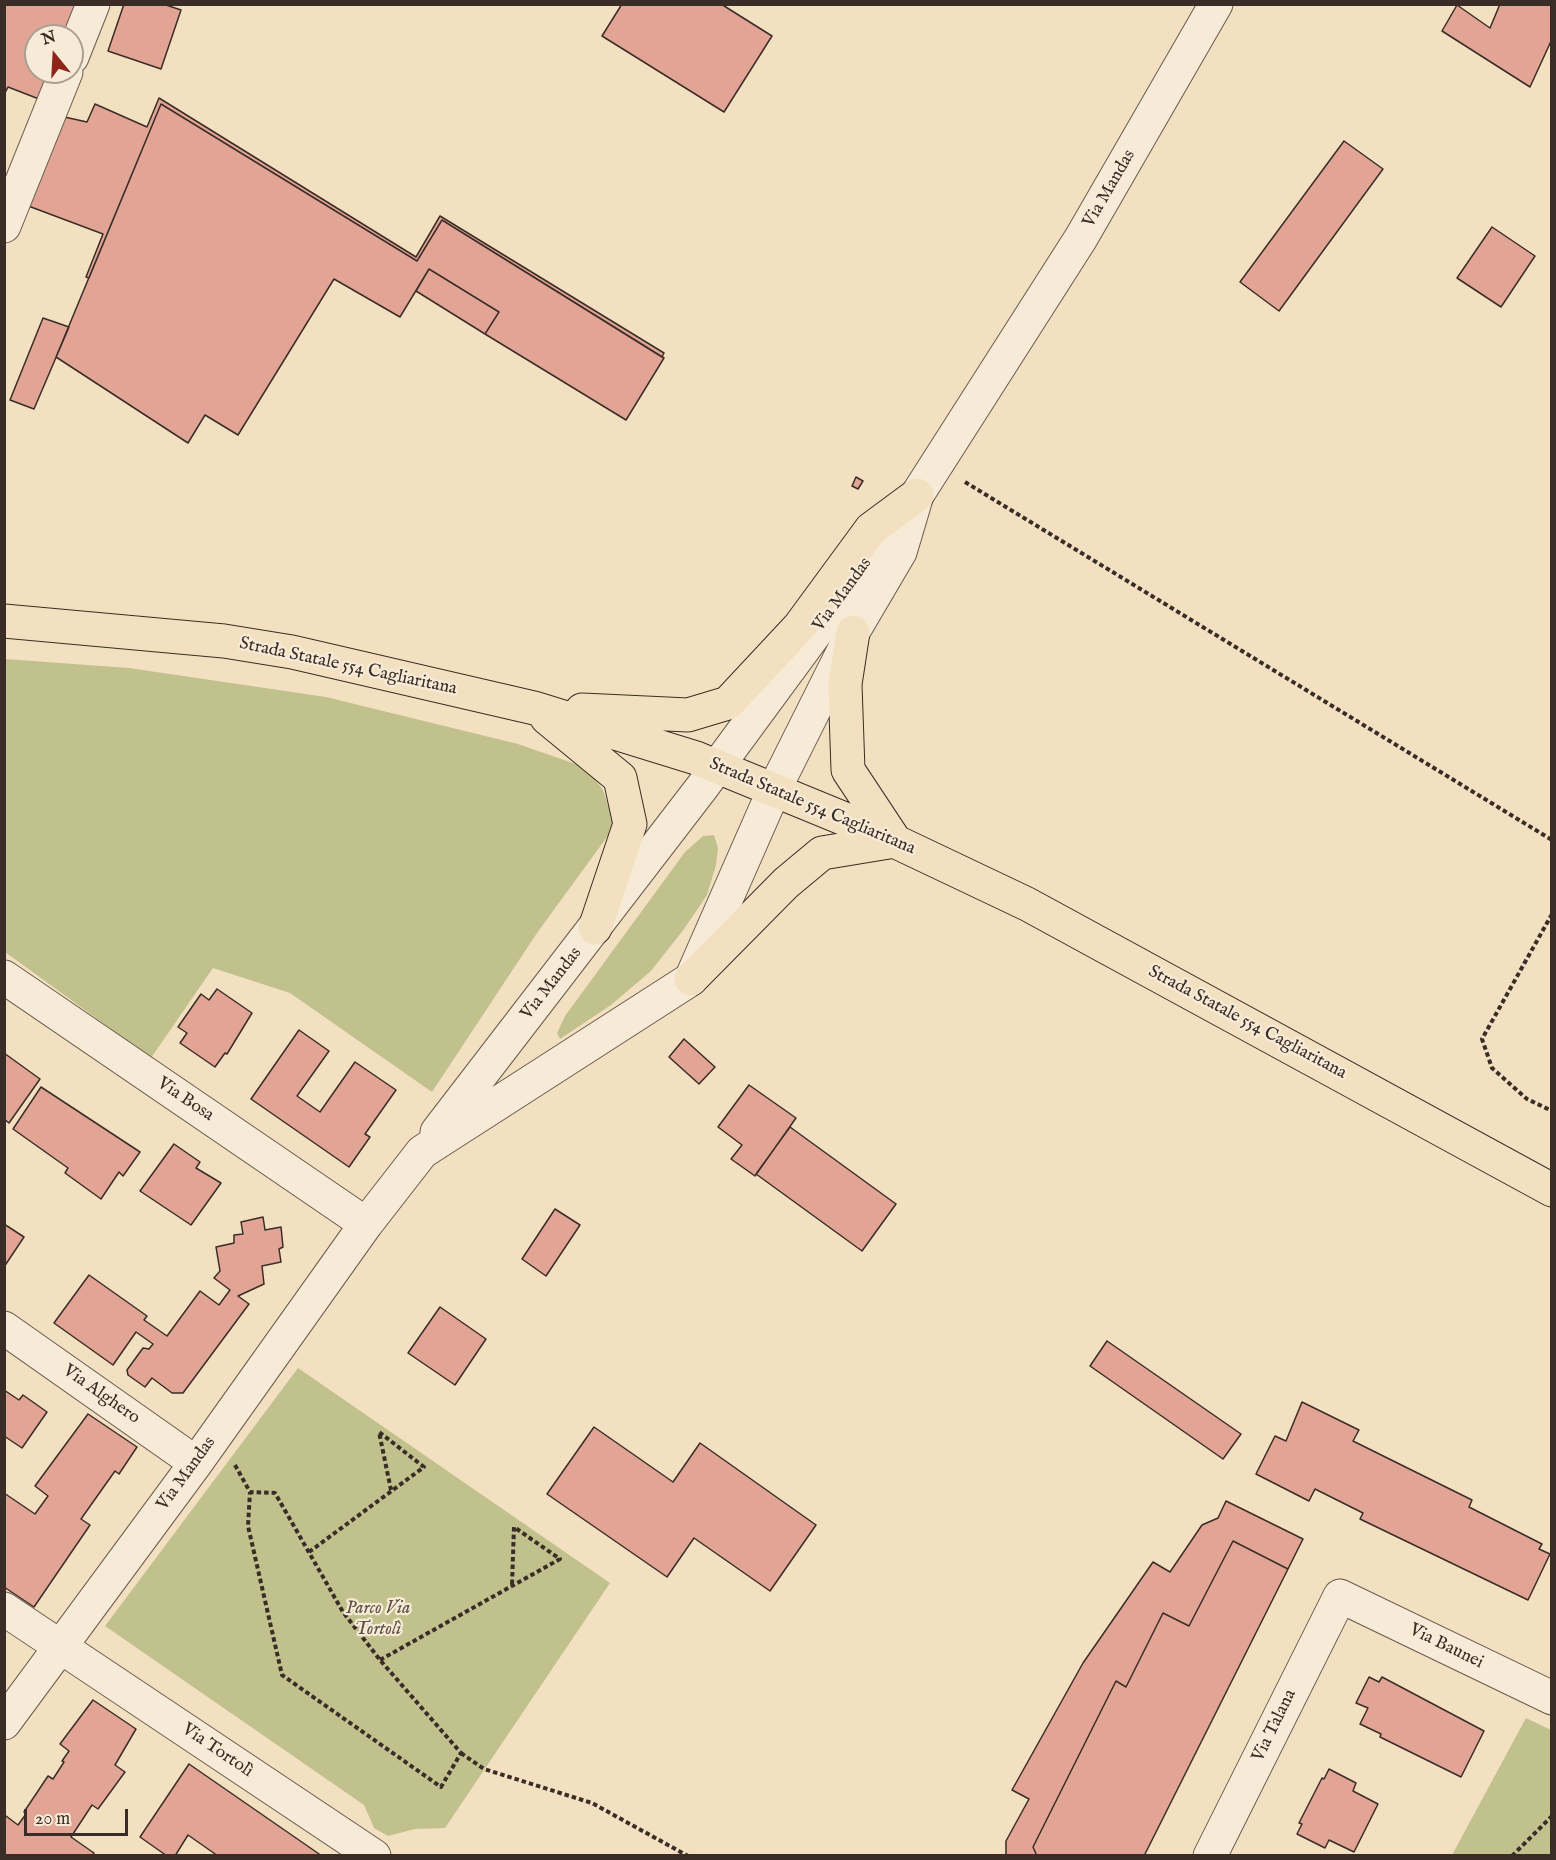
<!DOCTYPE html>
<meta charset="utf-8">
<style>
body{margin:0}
#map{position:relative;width:1556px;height:1860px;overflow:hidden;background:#f3e0c1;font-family:"IM FELL English",serif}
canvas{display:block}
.frame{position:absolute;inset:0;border:6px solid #3a2d27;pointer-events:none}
.north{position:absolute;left:24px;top:24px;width:60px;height:60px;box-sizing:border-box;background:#f7ebd7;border:2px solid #ab9f91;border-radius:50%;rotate:342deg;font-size:16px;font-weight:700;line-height:24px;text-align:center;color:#3a2d27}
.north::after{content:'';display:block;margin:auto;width:21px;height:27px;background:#8f2418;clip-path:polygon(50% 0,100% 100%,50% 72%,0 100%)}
.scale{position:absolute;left:24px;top:1809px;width:104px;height:27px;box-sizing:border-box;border:3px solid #3a2d27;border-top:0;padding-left:8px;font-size:18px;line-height:21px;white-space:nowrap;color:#3a2d27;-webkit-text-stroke:4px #f7ebd7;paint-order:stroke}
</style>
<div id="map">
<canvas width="1556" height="1860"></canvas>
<div class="frame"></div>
<div class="north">N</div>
<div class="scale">20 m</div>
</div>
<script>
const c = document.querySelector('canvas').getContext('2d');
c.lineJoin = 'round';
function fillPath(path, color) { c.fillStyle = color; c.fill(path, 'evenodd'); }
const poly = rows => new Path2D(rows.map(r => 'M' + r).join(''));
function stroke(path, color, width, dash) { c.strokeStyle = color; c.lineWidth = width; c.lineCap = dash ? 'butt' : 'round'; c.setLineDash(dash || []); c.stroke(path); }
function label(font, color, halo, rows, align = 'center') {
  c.font = font + ' "IM FELL English",serif'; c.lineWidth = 4.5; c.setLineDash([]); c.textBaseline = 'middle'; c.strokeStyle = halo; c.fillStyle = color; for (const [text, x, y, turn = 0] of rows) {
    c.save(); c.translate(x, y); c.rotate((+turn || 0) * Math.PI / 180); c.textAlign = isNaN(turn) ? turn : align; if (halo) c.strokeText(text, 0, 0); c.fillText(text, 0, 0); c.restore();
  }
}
fillPath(poly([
 [5,659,129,668,326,697,518,744,587,768,603,790,615,826,537,933,432,1092,290,993,213,968,151,1058,5,952],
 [714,835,718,848,716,865,707,895,684,929,651,971,611,1005,560,1039,557,1033,565,1016,685,852,703,836],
 [298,1368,610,1583,445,1828,415,1829,388,1836,374,1828,364,1805,105,1626],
 [1526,1718,1551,1730,1551,1855,1452,1855]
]), '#c1c18e');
const building = poly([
 [4,4,80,4,66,36,36,36,36,72,50,72,39,99,8,87,4,95,4,4],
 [124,4,163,4,181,10,161,69,108,51,124,4],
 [622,4,721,4,772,36,724,112,602,36,622,4],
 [1500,4,1552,4,1552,39,1530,87,1442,31,1457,5,1490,28,1500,4],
 [159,98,416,257,440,216,664,353,662,357,442,220,417,261,161,104,89,278,86,277,103,234,23,204,60,116,87,122,95,104,147,127,159,98],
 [161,104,417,261,442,220,664,358,626,420,485,334,499,312,429,269,400,317,334,279,238,435,205,415,188,443,56,357,161,104],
 [1344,141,1383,169,1279,311,1240,282,1344,141],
 [1492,227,1535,256,1501,307,1457,278,1492,227],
 [429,269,499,312,485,334,416,291,429,269],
 [43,318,69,327,34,409,10,400,43,318],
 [856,477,863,481,858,489,852,486,856,477],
 [217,989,252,1013,227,1054,225,1053,215,1067,180,1043,187,1033,178,1027,201,994,209,1000,217,989],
 [299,1030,329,1051,297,1096,320,1112,355,1062,396,1090,365,1134,370,1137,349,1167,251,1099,299,1030],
 [684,1039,715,1067,699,1084,669,1057,684,1039],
 [4,1053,40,1079,9,1123,4,1119,4,1053],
 [749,1085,796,1118,755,1176,731,1159,742,1145,718,1127,749,1085],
 [41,1087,140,1152,123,1176,119,1172,101,1199,65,1173,68,1168,13,1129,41,1087],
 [790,1127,896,1204,862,1251,756,1174,790,1127],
 [174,1144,200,1162,196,1168,221,1183,191,1225,140,1191,174,1144],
 [555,1209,580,1225,546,1276,522,1259,555,1209],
 [263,1217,265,1230,281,1227,283,1247,279,1249,281,1262,262,1266,264,1284,238,1296,249,1304,183,1393,172,1393,152,1378,145,1387,128,1375,127,1370,143,1348,149,1349,153,1344,136,1332,113,1365,54,1323,89,1275,147,1316,144,1320,167,1336,200,1291,219,1305,230,1290,214,1278,220,1271,216,1247,234,1243,234,1235,243,1234,241,1222,263,1217],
 [4,1224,24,1237,4,1267,4,1224],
 [440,1307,486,1339,455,1385,408,1353,440,1307],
 [1107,1341,1241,1434,1223,1459,1090,1366,1107,1341],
 [4,1390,19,1400,23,1395,47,1412,22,1448,4,1436,4,1390],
 [1302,1402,1359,1430,1353,1441,1472,1500,1469,1507,1542,1544,1539,1549,1550,1554,1528,1600,1360,1519,1363,1513,1315,1489,1309,1501,1256,1474,1275,1436,1286,1441,1302,1402],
 [88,1414,137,1447,119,1474,115,1471,81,1519,90,1525,34,1607,4,1587,4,1493,35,1514,48,1496,35,1486,88,1414],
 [594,1427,673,1482,700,1443,816,1525,770,1591,694,1538,667,1577,547,1494,594,1427],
 [1226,1501,1303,1539,1288,1569,1233,1541,1189,1626,1163,1613,1126,1687,1116,1681,1033,1847,1037,1856,1006,1856,1006,1841,1029,1799,1012,1790,1083,1663,1153,1562,1170,1572,1202,1525,1218,1518,1226,1501],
 [1233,1541,1288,1569,1144,1856,1037,1856,1033,1847,1116,1681,1126,1687,1163,1613,1189,1626,1233,1541],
 [1369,1677,1379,1682,1382,1677,1484,1731,1461,1777,1380,1737,1381,1734,1360,1724,1368,1708,1356,1703,1369,1677],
 [93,1700,136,1729,115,1765,125,1772,98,1809,92,1805,71,1837,94,1853,92,1856,4,1856,4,1819,6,1816,18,1825,26,1814,24,1812,48,1776,53,1779,64,1762,62,1761,69,1751,60,1744,93,1700],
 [189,1764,322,1856,218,1856,188,1835,175,1856,167,1856,140,1837,189,1764],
 [1329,1769,1356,1783,1353,1791,1378,1804,1354,1852,1329,1840,1325,1848,1297,1834,1302,1824,1299,1823,1322,1778,1324,1779,1329,1769]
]);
fillPath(building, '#e2a494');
stroke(building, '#3a2d27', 1.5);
const minor = poly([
 [72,57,93,4],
 [4,226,66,72],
 [4,977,366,1224],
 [437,1132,703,786,917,495,1081,238,1216,4],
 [4,1328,196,1463],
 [4,1609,374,1856],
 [4,1723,196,1463,366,1224,422,1152,691,979,774,790,853,632,900,552,917,495],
 [1210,1856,1340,1596,1552,1698]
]);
const major = poly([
 [4,621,224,641,292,652,534,708,696,758,869,829,1027,904,1552,1190],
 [853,632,845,684,848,770,895,841],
 [582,710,688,715,728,703,799,627,871,529,917,495],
 [547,718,620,778,630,824,595,928],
 [691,979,786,883,822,853,895,841]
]);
stroke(minor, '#685a4e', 35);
stroke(major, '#3a2d27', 35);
stroke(poly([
 [965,482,1552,840],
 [1552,914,1482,1039,1492,1068,1527,1099,1552,1111],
 [235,1465,250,1492,275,1493,343,1612,380,1660,461,1753,441,1787,282,1675,248,1526,250,1492],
 [309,1552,424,1467,379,1432,391,1490],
 [380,1660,560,1559,514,1527,512,1585],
 [461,1753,484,1769,592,1803,688,1856],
 [1512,1856,1552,1816]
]), '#3a2d27', 4, [4.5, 3]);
stroke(minor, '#f7ebd7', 33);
stroke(major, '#f3e0c1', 33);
label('18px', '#3a2d27', '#f7ebd7', [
 ["Via Mandas",1110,189,-60],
 ["Via Mandas",843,595,-54],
 ["Strada Statale 554 Cagliaritana",348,667,12],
 ["Strada Statale 554 Cagliaritana",812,807,23],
 ["Via Mandas",552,984,-52],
 ["Strada Statale 554 Cagliaritana",1247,1023,28],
 ["Via Bosa",185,1100,34],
 ["Via Alghero",101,1395,35],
 ["Via Mandas",187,1474,-54],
 ["Via Baunei",1446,1647,26],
 ["Via Talana",1275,1726,-64],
 ["Via Tortolì",217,1751,34]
]);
label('italic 18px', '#5c5241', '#f7ebd7', [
 ["Parco Via",378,1609],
 ["Tortolì",378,1630]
]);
</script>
